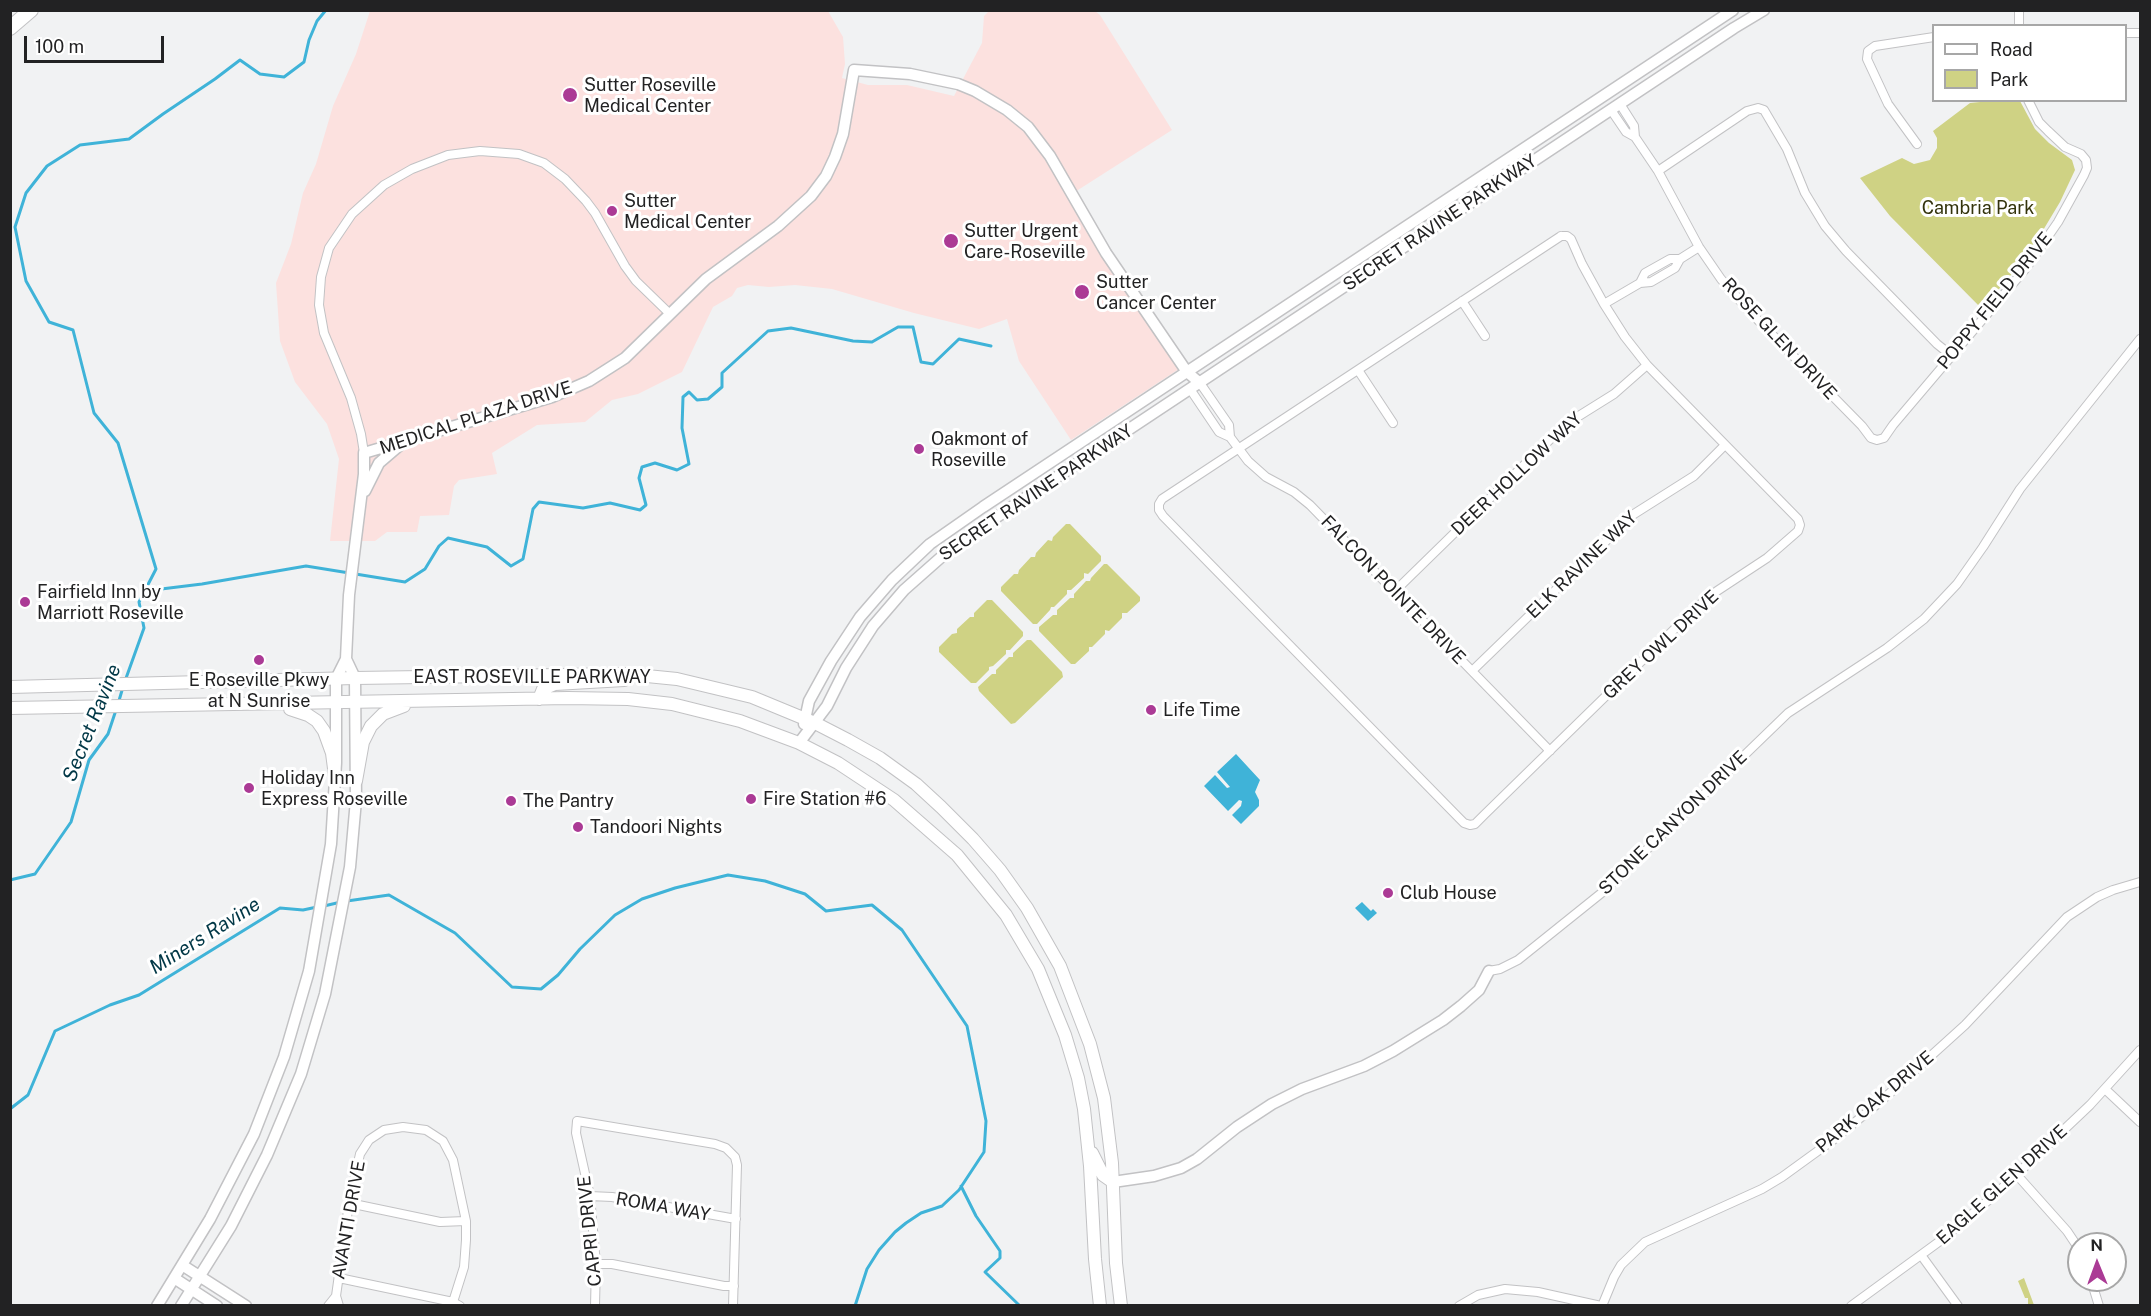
<!DOCTYPE html>
<style>
body{margin:0}
#map{position:relative;width:2151px;height:1316px;overflow:hidden;background:#f1f2f3;font-family:"Public Sans",sans-serif}
canvas{display:block}
.frame{position:absolute;inset:0;border:12px solid #222223;pointer-events:none}
.legend{position:absolute;left:1932px;top:24px;width:195px;height:78px;box-sizing:border-box;background:#fff;border:2px solid #a7a7a7;margin:0;padding:8px 10px;list-style:none;font-size:18px;color:#222223}
.legend li{display:flex;align-items:center;gap:12px;height:30px}
.legend b{width:30px;border:2px solid #a7a7a7}
.north{position:absolute;left:2067px;top:1232px;width:60px;height:60px;box-sizing:border-box;background:#fff;border:2px solid #a7a7a7;border-radius:50%;rotate:359deg;font-size:16px;font-weight:700;line-height:24px;text-align:center;color:#222223}
.north::after{content:'';display:block;margin:auto;width:21px;height:27px;background:#ab3a95;clip-path:polygon(50% 0,100% 100%,50% 72%,0 100%)}
.scale{position:absolute;left:24px;top:36px;width:140px;height:27px;box-sizing:border-box;border:3px solid #222223;border-top:0;padding-left:8px;font-size:18px;line-height:21px;white-space:nowrap;color:#222223;-webkit-text-stroke:4px #fff;paint-order:stroke}
</style>
<div id="map">
<canvas width="2151" height="1316"></canvas>
<div class="frame"></div>
<ul class="legend">
<li><b style="height:8px;background:#fff"></b>Road</li>
<li><b style="height:16px;background:#cfd284"></b>Park</li>
</ul>
<div class="north">N</div>
<div class="scale">100 m</div>
</div>
<script>
const c = document.querySelector('canvas').getContext('2d');
c.lineJoin = 'round';
function fillPath(path, color) { c.fillStyle = color; c.fill(path, 'evenodd'); }
const poly = rows => new Path2D(rows.map(r => 'M' + r).join(''));
function stroke(path, color, width, dash) { c.strokeStyle = color; c.lineWidth = width; c.lineCap = dash ? 'butt' : 'round'; c.setLineDash(dash || []); c.stroke(path); }
function label(font, color, halo, rows, align = 'center') {
  c.font = font + ' "Public Sans",sans-serif'; c.lineWidth = 6; c.setLineDash([]); c.textBaseline = 'middle'; c.strokeStyle = halo; c.fillStyle = color; for (const [text, x, y, turn = 0] of rows) {
    c.save(); c.translate(x, y); c.rotate((+turn || 0) * Math.PI / 180); c.textAlign = isNaN(turn) ? turn : align; if (halo) c.strokeText(text, 0, 0); c.fillText(text, 0, 0); c.restore();
  }
}
fillPath(poly([
 [370,11,828,11,843,37,845,64,842,78,868,85,907,85,954,96,982,43,984,16,989,11,1095,11,1100,15,1172,130,1067,197,1102,257,1179,369,1071,440,1019,361,1007,319,979,329,914,313,832,289,795,285,769,287,748,285,737,288,732,296,713,307,682,372,638,394,612,400,585,422,537,425,492,453,497,474,459,480,454,486,449,515,420,516,417,532,387,532,375,541,330,541,339,459,327,424,295,382,280,341,276,283,291,244,303,193,316,164,333,106,356,54]
]), '#fce1df');
fillPath(poly([
 [1990,101,2020,101,2035,129,2049,143,2072,160,2075,170,2060,202,2039,237,2016,269,1982,309,1890,216,1860,178,1902,158,1914,164,1930,160,1937,148,1937,138,1933,131,1970,103],
 [1066,524,1070,524,1101,556,1101,561,1088,574,1084,573,1084,578,1071,590,1067,590,1067,594,1054,607,1051,607,1050,610,1037,624,1033,624,1001,591,1001,587,1014,574,1018,574,1019,570,1031,557,1035,557,1036,553,1048,540,1052,541,1053,537],
 [1104,564,1107,564,1140,597,1140,601,1127,613,1122,613,1122,618,1109,631,1105,630,1105,634,1092,647,1089,647,1089,651,1075,664,1071,664,1039,631,1039,627,1053,615,1057,615,1057,610,1070,598,1074,598,1074,594,1086,581,1090,581,1091,578],
 [987,600,992,600,1023,632,1023,636,1010,650,1006,650,1006,654,993,666,989,667,989,670,976,683,971,683,939,652,939,647,952,634,957,633,957,629,970,617,974,617,974,613],
 [1027,640,1031,640,1062,672,1063,677,1015,723,1011,724,979,691,978,687,992,674,996,674,996,670,1009,657,1013,657,1013,653],
 [2024,1278,2034,1305,2028,1305,2028,1298,2025,1298,2018,1281]
]), '#cfd284');
fillPath(poly([
 [1236,754,1260,780,1255,792,1259,800,1259,806,1241,824,1232,815,1241,806,1242,801,1239,800,1228,811,1204,786,1215,775,1227,788,1230,787,1217,772],
 [1362,902,1371,911,1373,909,1377,913,1368,921,1355,908]
]), '#3fb3d8');
stroke(poly([
 [145,591,202,584,306,566,405,582,425,569,439,546,448,538,487,547,511,566,523,559,533,509,539,502,583,508,610,503,640,510,646,505,639,478,642,467,655,463,677,470,689,464,682,428,683,397,689,392,697,400,708,399,722,387,722,373,768,331,791,328,853,341,872,342,898,327,913,327,921,362,933,364,959,339,991,346],
 [125,681,144,628,139,602,156,569,118,443,94,413,73,330,49,322,26,281,15,227,26,193,47,166,80,145,129,139,163,114,215,79,240,60,260,74,284,77,304,62,309,40,317,21,326,10],
 [118,704,123,687],
 [10,880,35,874,71,822,89,760,108,734,116,710],
 [347,901,389,895,455,933,512,987,541,989,558,975,580,949,615,915,642,899,675,888,728,875,765,881,805,894,826,911,872,905,902,930,967,1026,986,1121,984,1152,959,1190,942,1206,921,1213,906,1223,895,1232,879,1250,867,1269,855,1306],
 [324,906,341,902],
 [10,1109,28,1095,55,1031,110,1005,139,995,280,908,303,910,317,907],
 [961,1186,976,1216,1000,1251,1000,1258,985,1272,1020,1306]
]), '#3fb3d8', 3);
const street = poly([
 [2019,10,2019,26],
 [2126,33,2140,33],
 [1620,104,1634,126,1635,137],
 [1611,110,1626,132,1635,137,1658,171,1699,247,1721,279,1749,311,1862,426,1871,438,1877,440,1884,438,1893,425,2027,267,2058,222,2084,175,2087,168,2086,160,2081,154,2065,147,2048,131,2039,122,2028,100],
 [1917,144,1888,104,1867,59,1868,51,1875,46,1934,37],
 [1658,171,1747,111,1758,108,1764,110,1787,149,1805,193,1825,226,1846,251,1937,344,1952,356],
 [1561,236,1567,236,1571,239,1582,264,1604,304,1625,337,1647,365,1798,519,1800,525,1798,531,1767,558,1717,591,1697,607,1485,814,1475,824,1470,825,1464,823,1460,819,1163,516,1159,510,1159,504,1162,499,1561,236],
 [1640,283,1645,273,1670,259,1680,259],
 [1462,301,1485,336],
 [1604,304,1640,283,1651,282,1675,268,1680,259,1699,247],
 [1358,370,1393,423],
 [1200,383,1229,425,1230,437],
 [1190,389,1219,432,1230,437,1248,461,1266,477,1294,492,1310,505,1550,751],
 [364,453,361,434,351,398,324,333,319,305,321,277,329,248,352,214,384,185,412,169,448,155,480,151,519,154,544,163,565,179,586,201,595,213,625,266,636,281,670,314],
 [1394,592,1566,424,1614,394,1647,365],
 [1472,671,1634,514,1694,476,1725,445],
 [1489,971,1500,969,1518,960,1604,891,1788,713,1887,648,1924,619,1957,584,1983,547,2020,489,2140,339],
 [2105,1089,2140,1122],
 [2017,1175,2067,1231,2079,1249],
 [590,1196,612,1197,736,1219],
 [349,1203,440,1222,466,1221],
 [1921,1255,1958,1306],
 [596,1264,612,1264,724,1286,734,1286],
 [339,1278,453,1302,460,1306],
 [2091,1280,2099,1306],
 [328,1306,336,1296],
 [339,1306,336,1296,349,1203,360,1154,369,1140,384,1130,403,1127,426,1130,443,1141,453,1160,466,1221,466,1240,464,1267,453,1302],
 [595,1306,596,1264,590,1196,576,1133,577,1121,715,1144,726,1148,735,1157,737,1165,733,1306],
 [1459,1306,1478,1295,1505,1289,1538,1292,1601,1306],
 [1602,1306,1614,1277,1621,1265,1645,1242,1762,1189,1782,1177,1833,1140,1881,1101,1965,1025,2067,917,2097,897,2113,890,2140,882],
 [1851,1306,1940,1241,1997,1193,2090,1105,2140,1050]
]);
const secondary = poly([
 [365,491,379,463,400,445],
 [804,724,809,701,831,661,860,617,892,580,930,544,983,507,1733,10],
 [799,743,827,706,846,668,873,626,904,590,956,544,1734,28,1764,10],
 [1113,1182,1154,1176,1181,1168,1197,1159,1237,1127,1272,1104,1302,1089,1364,1066,1393,1051,1443,1020,1461,1006,1479,990,1489,971],
 [182,1265,246,1306],
 [174,1278,217,1306],
 [157,1306,210,1219,254,1134,284,1057,309,971,331,844,336,763,336,679,346,659,349,595,364,474,364,453,552,397,589,381,625,358,706,279,778,226,811,196,826,176,835,157,843,134,854,70,910,74,958,84,975,91,1007,110,1028,127,1050,156,1106,253,1187,372,1200,383],
 [181,1306,231,1226,267,1155,301,1074,325,994,350,867,356,800,355,678,346,659]
]);
const primary = poly([
 [10,687,355,678,627,674,677,679,752,697,815,723,848,740,880,758,916,784,941,807,973,839,1000,870,1027,908,1060,966,1090,1044,1104,1098,1112,1163,1116,1263,1121,1306],
 [539,699,543,689,555,684,624,680],
 [10,708,568,698,628,699,672,704,740,721,799,743,838,763,894,800,957,855,1006,915,1038,969,1065,1035,1078,1078,1084,1109,1090,1166,1095,1259,1100,1306],
 [290,709,308,715,317,721,324,731,332,753,335,776],
 [356,781,363,742,371,726,383,714,404,706],
 [1092,1153,1103,1175,1113,1182]
]);
const highway = poly([
 [10,28,31,10]
]);
stroke(street, '#c2c2c4', 10);
stroke(secondary, '#c2c2c4', 13);
stroke(primary, '#c2c2c4', 14);
stroke(highway, '#c2c2c4', 16);
stroke(street, '#fff', 8);
stroke(secondary, '#fff', 10);
stroke(primary, '#fff', 12);
stroke(highway, '#fff', 14);
for (const [x, y, r, color] of [
 [570,95,8,"#ab3a95"],
 [612,211,6,"#ab3a95"],
 [951,241,8,"#ab3a95"],
 [1082,292,8,"#ab3a95"],
 [919,449,6,"#ab3a95"],
 [25,602,6,"#ab3a95"],
 [259,660,6,"#ab3a95"],
 [1151,710,6,"#ab3a95"],
 [249,788,6,"#ab3a95"],
 [751,799,6,"#ab3a95"],
 [511,801,6,"#ab3a95"],
 [578,827,6,"#ab3a95"],
 [1388,893,6,"#ab3a95"]
]) { const dot = new Path2D(); dot.arc(x, y, r, 0, 2 * Math.PI); c.fillStyle = color; c.fill(dot); stroke(dot, '#fff', 2); }
label('18px', '#222223', '#fff', [
 ["Sutter Roseville",584,85],
 ["Medical Center",584,106],
 ["Sutter",624,201],
 ["Medical Center",624,222],
 ["Sutter Urgent",964,231],
 ["Care-Roseville",964,252],
 ["Sutter",1096,282],
 ["Cancer Center",1096,303],
 ["Oakmont of",931,439],
 ["Roseville",931,460],
 ["Fairfield Inn by",37,592],
 ["Marriott Roseville",37,613],
 ["E Roseville Pkwy",259,680,"center"],
 ["at N Sunrise",259,701,"center"],
 ["Life Time",1163,710],
 ["Holiday Inn",261,778],
 ["Express Roseville",261,799],
 ["Fire Station #6",763,799],
 ["The Pantry",523,801],
 ["Tandoori Nights",590,827],
 ["Club House",1400,893]
], 'left');
label('18px', '#33330c', '#fff', [
 ["Cambria Park",1978,208]
]);
label('18px', '#222223', '#fff', [
 ["SECRET RAVINE PARKWAY",1440,223,-34],
 ["POPPY FIELD DRIVE",1995,301,-51],
 ["ROSE GLEN DRIVE",1779,339,47],
 ["MEDICAL PLAZA DRIVE",476,418,-18],
 ["DEER HOLLOW WAY",1517,474,-43],
 ["SECRET RAVINE PARKWAY",1036,493,-34],
 ["ELK RAVINE WAY",1582,565,-44],
 ["FALCON POINTE DRIVE",1393,590,46],
 ["GREY OWL DRIVE",1661,645,-43],
 ["EAST ROSEVILLE PARKWAY",532,677],
 ["STONE CANYON DRIVE",1673,823,-44],
 ["PARK OAK DRIVE",1875,1102,-40],
 ["EAGLE GLEN DRIVE",2002,1185,-42],
 ["ROMA WAY",663,1207,10],
 ["AVANTI DRIVE",349,1220,-80],
 ["CAPRI DRIVE",590,1231,-96]
]);
label('italic 20px', '#013746', '#fff', [
 ["Secret Ravine",92,723,-68],
 ["Miners Ravine",205,936,-32]
]);
</script>
